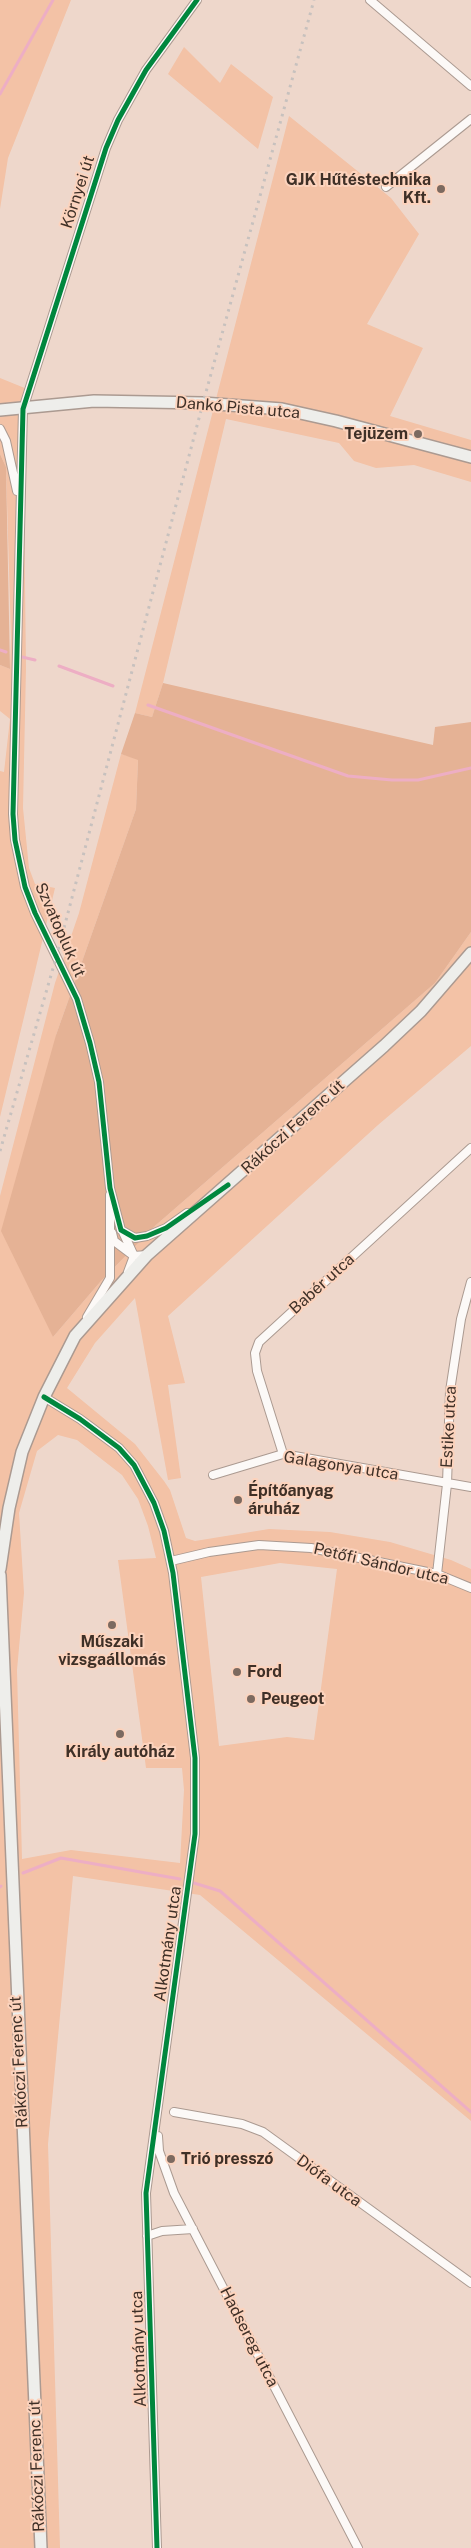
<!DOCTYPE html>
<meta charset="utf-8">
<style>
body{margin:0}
canvas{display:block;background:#eed7cb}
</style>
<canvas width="471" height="2548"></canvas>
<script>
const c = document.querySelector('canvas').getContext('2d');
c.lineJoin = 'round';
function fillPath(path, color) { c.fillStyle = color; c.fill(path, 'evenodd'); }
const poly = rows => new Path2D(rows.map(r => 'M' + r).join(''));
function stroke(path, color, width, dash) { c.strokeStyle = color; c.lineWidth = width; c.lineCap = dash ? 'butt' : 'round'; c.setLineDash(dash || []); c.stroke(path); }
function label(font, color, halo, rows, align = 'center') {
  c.font = font + ' "Public Sans",sans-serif'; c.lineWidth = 4; c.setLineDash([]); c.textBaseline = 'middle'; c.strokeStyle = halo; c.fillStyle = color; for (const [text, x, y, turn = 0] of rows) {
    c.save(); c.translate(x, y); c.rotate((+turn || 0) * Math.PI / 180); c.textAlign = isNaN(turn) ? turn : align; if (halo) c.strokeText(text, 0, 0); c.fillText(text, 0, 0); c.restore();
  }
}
fillPath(poly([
 [0,0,71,0,8,158,0,209],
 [184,47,220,83,231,64,273,97,258,149,168,74],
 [289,116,391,198,419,234,367,324,423,348,390,416,471,440,471,482,414,465,376,468,354,461,339,443,226,419,163,683,152,717,135,713],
 [0,378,32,391,23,416,26,668,23,808,29,868,35,884,55,888,0,1117,0,771,4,772,10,719,0,711,0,665,10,669,11,638,6,467,0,454],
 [121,754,138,759,136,809,56,1035,53,1337,101,1281,156,1225,435,983,471,932,471,1046,378,1125,168,1316,185,1383,168,1385,181,1478,168,1480,135,1298,95,1343,67,1388,135,1444,164,1481,170,1490,186,1538,195,1541,269,1529,330,1532,390,1542,451,1560,471,1569,471,2121,200,1895,73,1876,48,2144,60,2548,0,2548,0,1196,55,983,79,913],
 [58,1435,77,1440,122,1475,138,1499,148,1526,156,1558,118,1560,146,1768,182,1768,184,1790,180,1863,71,1850,22,1859,17,1670,24,1593,19,1513,37,1451],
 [280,1563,337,1569,314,1740,287,1737,219,1746,201,1577]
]), '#f3c2a6');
fillPath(poly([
 [0,454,6,467,10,669,0,665],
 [163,683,433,745,435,727,471,722,471,932,435,983,156,1225,101,1281,53,1337,1,1231,56,1035,136,809,138,760,121,754,135,713,152,717]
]), '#e5b295');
stroke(poly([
 [0,94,53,0],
 [0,650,6,652],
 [22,657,35,660],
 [59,666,113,686],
 [148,705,348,776,392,780,418,780,471,768],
 [23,1873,61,1858,180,1879],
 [194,1883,220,1891,471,2112],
 [0,1887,1,1886]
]), '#edaec4', 3);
const street = poly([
 [370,0,471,86],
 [386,187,471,119],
 [0,429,6,441,17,491],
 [187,1213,166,1228,147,1236,135,1238,121,1230,110,1188,99,1082,90,1043,77,999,35,913,25,887,15,840,13,814,23,409,106,148,118,120,146,70,197,0],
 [123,1232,134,1256,128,1272],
 [112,1233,114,1241,134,1256,147,1255],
 [87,1317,110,1278,110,1195],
 [44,1397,80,1419,119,1448,134,1465,154,1503,164,1531,173,1573,195,1758,195,1834,146,2193,157,2548],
 [283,1454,257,1371,255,1353,259,1342,471,1148],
 [213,1475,283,1454,471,1487],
 [171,1561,209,1552,259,1545,311,1548,437,1574,471,1588],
 [437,1574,447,1484,450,1391,461,1319,471,1282],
 [174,2112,242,2124,263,2132,471,2283],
 [158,2136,159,2151,174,2193,358,2548],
 [147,2236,162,2231,193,2229]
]);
const secondary = poly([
 [0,410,94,401,203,403,282,409,336,421,471,457],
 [0,1569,9,1508,22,1452,44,1397,75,1336,147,1255,384,1046,421,1011,471,953],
 [0,1575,41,2548]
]);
stroke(street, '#ab9a91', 10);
stroke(secondary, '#ab9a91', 14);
stroke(street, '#fcf9f7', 8);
stroke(secondary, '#eeeeeb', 11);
stroke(poly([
 [0,1151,56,958,203,403,314,0]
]), '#c7c1be', 3, [2.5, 5]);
stroke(poly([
 [197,0,146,70,118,120,106,148,23,409,13,814,15,840,25,887,35,913,77,999,90,1043,99,1082,110,1188,121,1230,135,1238,147,1236,166,1228,228,1185],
 [44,1397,80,1419,119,1448,134,1465,154,1503,164,1531,173,1573,195,1758,195,1834,146,2193,157,2548]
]), '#00873e', 5);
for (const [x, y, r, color] of [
 [441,189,5,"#7c6a60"],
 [418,434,5,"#7c6a60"],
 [238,1500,5,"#7c6a60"],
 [112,1625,5,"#7c6a60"],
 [237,1672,5,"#7c6a60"],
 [251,1699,5,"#7c6a60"],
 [120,1734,5,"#7c6a60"],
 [171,2159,5,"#7c6a60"]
]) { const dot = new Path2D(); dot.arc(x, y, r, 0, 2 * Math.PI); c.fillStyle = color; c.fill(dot); stroke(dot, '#fcd3bd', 2); }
label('bold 16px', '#3f3027', '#fcd3bd', [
 ["GJK Hűtéstechnika",431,180,"right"],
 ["Kft.",431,198,"right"],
 ["Tejüzem",408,434,"right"],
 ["Építőanyag",248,1491],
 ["áruház",248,1509],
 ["Műszaki",112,1642,"center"],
 ["vizsgaállomás",112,1660,"center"],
 ["Ford",247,1672],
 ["Peugeot",261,1699],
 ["Király autóház",120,1752,"center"],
 ["Trió presszó",181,2159]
], 'left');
label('16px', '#3f3027', '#fcd3bd', [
 ["Környei út",78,192,-72],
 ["Dankó Pista utca",238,408,5],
 ["Szvatopluk út",60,930,66],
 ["Rákóczi Ferenc út",293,1127,-42],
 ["Babér utca",322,1284,-42],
 ["Estike utca",449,1427,-87],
 ["Galagonya utca",341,1466,9],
 ["Petőfi Sándor utca",381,1564,13],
 ["Alkotmány utca",168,1944,-82],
 ["Rákóczi Ferenc út",19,2062,-93],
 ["Diófa utca",329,2181,36],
 ["Hadsereg utca",249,2337,63],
 ["Alkotmány utca",139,2349,-92],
 ["Rákóczi Ferenc út",37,2466,-92]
]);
</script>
